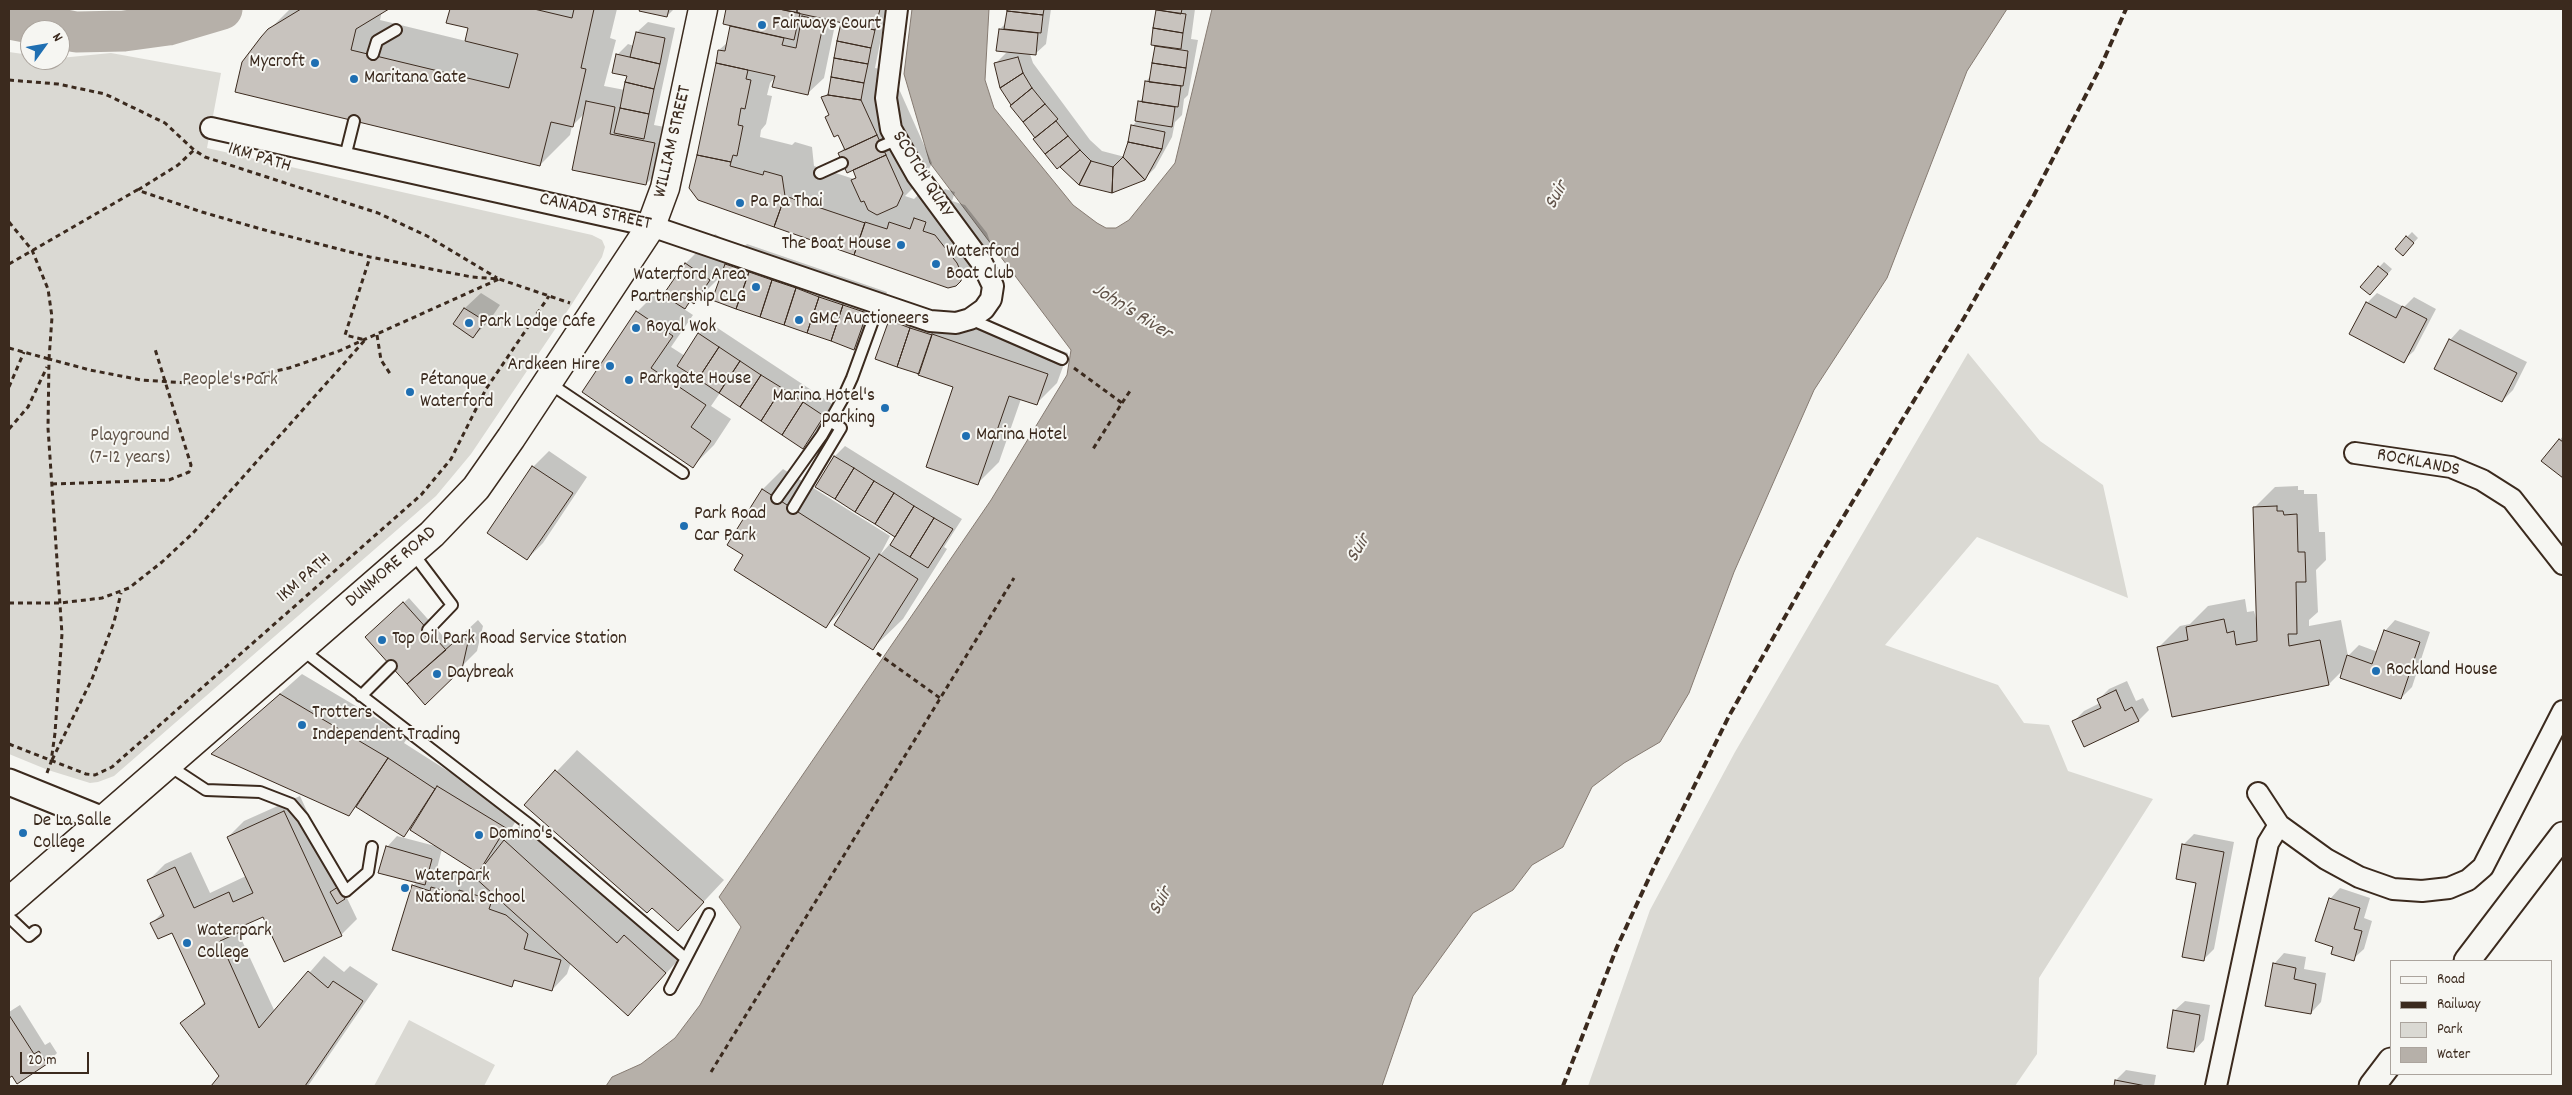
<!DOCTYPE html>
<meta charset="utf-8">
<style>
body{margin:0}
#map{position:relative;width:2572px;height:1095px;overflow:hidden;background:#f6f6f2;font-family:Dekko,sans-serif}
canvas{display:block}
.frame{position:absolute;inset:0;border:10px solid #3b2a1e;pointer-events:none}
.legend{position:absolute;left:2390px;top:960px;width:162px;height:115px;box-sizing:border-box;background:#f6f6f2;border:1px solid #aba49d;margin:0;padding:6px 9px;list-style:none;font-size:15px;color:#3b2a1e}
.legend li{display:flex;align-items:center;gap:10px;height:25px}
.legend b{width:25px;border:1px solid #aba49d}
.north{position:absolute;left:20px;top:20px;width:50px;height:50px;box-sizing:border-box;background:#f6f6f2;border:1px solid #aba49d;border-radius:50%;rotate:58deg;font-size:14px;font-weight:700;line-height:20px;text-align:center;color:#3b2a1e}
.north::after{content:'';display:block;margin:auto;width:18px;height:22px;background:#1f6fb2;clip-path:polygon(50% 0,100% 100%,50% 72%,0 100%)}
.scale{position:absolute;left:20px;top:1052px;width:69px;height:22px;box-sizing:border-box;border:2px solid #3b2a1e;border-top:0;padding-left:6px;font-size:15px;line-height:18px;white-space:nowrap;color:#3b2a1e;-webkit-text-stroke:4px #f6f6f2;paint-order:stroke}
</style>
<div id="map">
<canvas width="2572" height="1095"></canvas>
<div class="frame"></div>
<ul class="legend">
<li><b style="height:6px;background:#f6f6f2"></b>Road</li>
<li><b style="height:6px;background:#3b2a1e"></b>Railway</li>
<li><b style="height:14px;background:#dad9d3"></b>Park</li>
<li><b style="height:14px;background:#b6b0a9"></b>Water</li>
</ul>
<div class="north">N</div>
<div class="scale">20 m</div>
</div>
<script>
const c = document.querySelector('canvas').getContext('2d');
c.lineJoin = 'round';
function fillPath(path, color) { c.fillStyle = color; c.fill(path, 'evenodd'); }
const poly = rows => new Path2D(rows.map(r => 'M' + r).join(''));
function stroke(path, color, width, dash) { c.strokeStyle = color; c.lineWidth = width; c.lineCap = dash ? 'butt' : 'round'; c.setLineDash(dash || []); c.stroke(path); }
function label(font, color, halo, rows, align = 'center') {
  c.font = font + ' Dekko,sans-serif'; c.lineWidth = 4; c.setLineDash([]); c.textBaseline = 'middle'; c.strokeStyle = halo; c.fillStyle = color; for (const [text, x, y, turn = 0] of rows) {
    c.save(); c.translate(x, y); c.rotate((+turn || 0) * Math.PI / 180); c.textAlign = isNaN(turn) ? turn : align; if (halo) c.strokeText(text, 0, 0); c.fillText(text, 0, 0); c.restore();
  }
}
fillPath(poly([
 [9,52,30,55,30,60,60,60,60,58,111,53,221,73,207,148,592,235,602,240,605,247,602,257,572,304,471,454,436,496,114,776,98,782,90,783,48,770,9,754],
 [1968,353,2040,441,2103,485,2128,598,1977,537,1885,645,1998,685,2024,723,2049,725,2068,771,2153,799,2039,978,2037,1054,2015,1086,1588,1086,1650,910,1735,752],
 [409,1020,495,1065,484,1086,374,1086]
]), '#dad9d3');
const water = poly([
 [912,9,989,9,985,80,994,108,1073,205,1097,223,1106,228,1116,228,1129,220,1175,163,1212,9,2007,9,1967,71,1887,278,1814,390,1734,572,1689,693,1660,742,1624,763,1592,787,1563,847,1532,865,1513,890,1473,913,1413,996,1382,1086,606,1086,612,1077,641,1064,675,1038,700,1005,741,927,719,897,991,500,1067,375,1071,350,930,163,904,74,912,9]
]);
fillPath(water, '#b6b0a9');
stroke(water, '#857a71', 1);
fillPath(poly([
 [290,9,386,9,382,11,380,20,466,41,469,27,448,22,451,9,617,9,610,38,616,40,604,86,625,90,628,75,617,55,628,44,634,46,637,32,648,22,675,28,654,125,670,128,662,168,646,184,585,113,572,126,570,135,540,165,269,30],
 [641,9,674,9,667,16],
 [728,9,895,9,885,18,875,68,891,71,932,163,926,175,905,196,914,199,920,193,936,198,945,189,955,192,952,201,965,205,987,233,991,244,990,249,955,285,691,188,719,50,728,42,731,25,724,23],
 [836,20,844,22,830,91,823,98,830,114,826,117,839,133,845,147,839,153,853,169,856,176,854,179,814,166,812,147,795,142,792,145,760,137,761,130,766,124,772,96,767,95,770,83,776,76,808,93,824,78],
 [1008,9,1051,9,1046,44,1035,54,1030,54,1033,63,1090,140,1102,151,1125,157,1132,126,1138,120,1139,102,1144,97,1146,81,1151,76,1156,45,1152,44,1157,9,1156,9,1195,9,1191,39,1198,40,1188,95,1184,99,1182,115,1175,122,1172,137,1155,168,1144,179,1080,184,1060,165,1001,87,995,64,1006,53,1012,52,998,50,1000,29,1006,23],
 [2412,232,2418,238,2408,249,2407,237],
 [715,234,740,250,747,244,887,292,875,327,854,348,723,274,694,303,692,301,684,309,693,315,671,347,685,356,699,334,710,323,834,405,813,437,803,447,720,393,711,406,731,419,714,445,693,466,583,392,637,312,658,291,664,295,686,263],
 [2384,262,2392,269,2375,289,2361,287],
 [481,293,500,305,489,321,473,337,455,324,465,308],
 [2377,293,2404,307,2414,297,2436,309,2414,351,2403,361,2367,303],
 [900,310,954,314,1068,353,1057,383,1036,404,1021,399,999,462,978,483,954,386,890,321],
 [2460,329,2527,362,2513,390,2502,401,2450,340],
 [2563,436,2563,477,2543,461],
 [845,446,962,519,944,547,947,549,903,619,873,648,846,607,826,626,762,490,783,469,890,536,880,555,897,536,816,486,835,456],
 [549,451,587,477,543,543,527,559,489,532,533,467],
 [2298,486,2298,490,2304,490,2304,494,2317,494,2319,532,2325,532,2326,560,2316,570,2318,612,2309,620,2309,626,2341,620,2348,656,2359,645,2378,652,2385,631,2395,620,2430,632,2412,687,2401,698,2344,669,2329,684,2173,716,2159,647,2180,626,2190,624,2208,606,2245,599,2247,612,2254,611,2257,622,2254,508,2275,487],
 [409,598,451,645,478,620,483,626,477,651,425,703,371,632],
 [302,674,408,737,404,743,451,773,454,771,521,812,503,843,525,820,638,923,645,915,686,952,628,1014,571,962,567,974,552,990,517,979,511,985,413,886,417,882,387,847,397,836,439,847,410,829,404,836,357,806,349,814,213,753],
 [442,849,478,871,474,875,476,876,473,879,448,871,444,875,436,872],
 [2127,681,2136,701,2143,698,2149,710,2139,720,2073,722,2084,711,2100,703,2098,700,2109,689],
 [577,750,724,880,678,929,526,804],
 [300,796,341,885,349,893,346,896,357,919,341,935,264,915,248,922,238,932,275,1012,324,956,344,972,350,966,378,984,308,1086,213,1086,221,1076,182,1023,205,1002,172,931,152,923,163,912,149,880,165,864,191,852,210,893,246,876,228,837,244,821],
 [2194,834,2234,842,2214,949,2203,960,2197,882,2183,845],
 [2340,888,2370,898,2364,918,2372,921,2364,949,2353,959,2335,946,2330,899],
 [2284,953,2306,957,2304,969,2326,973,2321,1002,2311,1013,2274,964],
 [2185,1001,2210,1005,2204,1040,2194,1051,2174,1011],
 [20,1005,45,1045,50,1042,57,1053,47,1063,17,1082,12,1074,9,1077,9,1012],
 [2126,1070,2156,1075,2154,1086,2115,1086,2116,1080]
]), '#0003');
stroke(poly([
 [9,19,76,32,124,31,168,25,222,9]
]), '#b6b0a9', 41);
const building = poly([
 [301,9,389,9,356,29,351,50,509,88,518,54,465,41,468,28,446,23,450,9,534,9,572,18,574,9,594,9,581,68,586,69,573,127,551,122,540,166,235,92,242,62,261,37,268,29,301,9],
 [640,9,669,9,667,17,639,11,640,9],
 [726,9,779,9,800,13,794,40,723,24,726,9],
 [779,9,797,9,797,13,779,9],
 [797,9,880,9,875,30,797,13,797,9],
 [1007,9,1044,9,1043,15,1007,11,1007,9],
 [1153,9,1182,9,1181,14,1153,9],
 [1156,10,1186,14,1183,33,1153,28,1156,10],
 [1007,11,1043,15,1041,33,1004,29,1007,11],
 [802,16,824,21,808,95,772,87,775,76,716,63,718,50,725,51,730,26,784,38,782,45,796,48,802,16],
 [841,23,875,30,871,48,837,41,841,23],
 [1153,28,1183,33,1181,49,1151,45,1153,28],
 [999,29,1038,33,1036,55,996,51,999,29],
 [636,32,665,38,660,64,630,57,636,32],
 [837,41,871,48,868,64,834,58,837,41],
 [1155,46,1188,51,1186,68,1152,63,1155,46],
 [616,54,660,64,654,89,625,82,627,76,612,73,616,54],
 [1018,57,1023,73,1000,88,994,63,1018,57],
 [834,58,868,64,864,83,831,77,834,58],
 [716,63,748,70,746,79,751,80,745,109,741,108,738,125,743,126,737,156,733,155,731,162,697,155,716,63],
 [1152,63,1186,68,1183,86,1149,82,1152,63],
 [1023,73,1032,88,1011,105,1000,88,1023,73],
 [831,77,864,83,861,100,828,95,831,77],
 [1145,81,1181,86,1178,107,1142,102,1145,81],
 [625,82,654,89,649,114,620,108,625,82],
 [1032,88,1045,104,1023,122,1010,106,1032,88],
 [828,95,861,100,877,135,845,150,838,135,834,137,825,117,829,115,821,97,828,95],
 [586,101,615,107,610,134,655,143,646,185,572,170,586,101],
 [1138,101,1175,107,1172,127,1135,121,1138,101],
 [1045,104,1058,119,1035,138,1023,122,1045,104],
 [620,108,649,114,644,139,614,133,620,108],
 [1056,121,1068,136,1045,154,1033,139,1056,121],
 [1131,125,1165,132,1162,149,1128,142,1131,125],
 [877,135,886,155,847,173,838,153,877,135],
 [1068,136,1080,150,1057,169,1045,154,1068,136],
 [1128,142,1162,149,1145,180,1123,157,1128,142],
 [1080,150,1091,161,1079,185,1060,167,1080,150],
 [697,155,731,162,730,166,763,175,764,171,782,176,785,196,774,227,698,200,689,188,697,155],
 [886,155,903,193,897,206,877,215,868,210,864,201,861,202,851,180,856,178,853,170,886,155],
 [1123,157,1145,180,1112,193,1113,167,1123,157],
 [1091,161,1113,167,1112,193,1079,185,1091,161],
 [785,196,865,223,854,255,774,227,785,196],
 [914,218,926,222,923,231,935,235,957,263,962,274,961,281,956,286,948,288,854,255,865,222,887,229,889,222,910,229,914,218],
 [2406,236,2414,243,2403,256,2395,249,2406,236],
 [685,263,710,280,694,304,690,301,685,309,663,295,685,263],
 [725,264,749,272,736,309,712,300,725,264],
 [2378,266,2388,274,2370,295,2360,287,2378,266],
 [749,272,772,280,760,317,736,309,749,272],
 [772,280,796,288,784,325,760,317,772,280],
 [796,288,819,297,807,333,784,325,796,288],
 [819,297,843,305,831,341,807,333,819,297],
 [2366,302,2396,318,2402,306,2427,319,2404,363,2349,334,2366,302],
 [843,305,867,313,854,350,831,341,843,305],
 [464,308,485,321,473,338,453,324,464,308],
 [636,311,673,336,651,368,706,405,691,427,711,441,693,468,582,392,636,311],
 [889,320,910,328,897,367,875,359,889,320],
 [910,328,932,335,919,374,897,367,910,328],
 [698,333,719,347,698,379,677,366,698,333],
 [932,334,1048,374,1037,405,1009,396,978,485,926,467,953,387,918,375,932,334],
 [2449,339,2517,373,2502,402,2434,369,2449,339],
 [719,347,740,361,719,393,698,379,719,347],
 [740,361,761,375,740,407,719,393,740,361],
 [761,375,782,388,761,421,740,407,761,375],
 [782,388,803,402,782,435,761,421,782,388],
 [803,402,824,416,803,449,782,435,803,402],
 [2559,439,2563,442,2563,478,2541,461,2559,439],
 [834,456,854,468,835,499,815,487,834,456],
 [532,466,573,493,527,560,487,533,532,466],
 [854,468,874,481,855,512,835,499,854,468],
 [874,481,894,493,875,524,855,512,874,481],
 [762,489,870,558,826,628,734,570,743,555,727,545,762,489],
 [894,493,914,506,895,537,875,524,894,493],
 [914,506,934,518,910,557,890,545,914,506],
 [2277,506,2277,511,2283,511,2284,515,2297,514,2298,552,2305,552,2306,582,2296,582,2297,634,2288,634,2289,646,2320,640,2329,685,2172,717,2157,647,2188,640,2186,627,2224,619,2227,633,2234,631,2236,645,2257,641,2253,507,2277,506],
 [934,518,953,529,928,568,910,557,934,518],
 [879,554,918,579,873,650,834,625,879,554],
 [403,602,446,650,407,684,365,637,403,602],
 [2384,630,2420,642,2401,699,2340,678,2347,655,2372,664,2384,630],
 [462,635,468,642,462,669,425,705,407,684,462,635],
 [2116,690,2125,711,2132,707,2139,721,2084,747,2072,721,2101,708,2097,699,2116,690],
 [280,694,388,758,349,816,211,754,280,694],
 [388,758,435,789,404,837,356,807,388,758],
 [555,770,704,902,678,931,652,908,647,913,524,805,555,770],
 [437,786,506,828,478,873,410,830,437,786],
 [284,811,342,936,284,962,263,917,238,928,240,932,220,941,259,1028,308,971,328,988,333,981,363,1001,305,1086,211,1086,219,1076,180,1023,205,1004,172,933,158,939,150,923,164,916,147,880,175,867,194,908,229,892,233,902,253,893,227,837,284,811],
 [504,840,617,943,624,935,666,973,628,1016,472,875,478,873,504,840],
 [2182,844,2224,852,2204,961,2182,957,2196,883,2176,879,2182,844],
 [386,846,432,859,425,885,378,873,386,846],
 [412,885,430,891,431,887,458,895,459,890,492,900,489,909,506,915,528,934,524,949,561,960,552,991,514,980,512,987,392,950,412,885],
 [338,887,345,899,337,904,330,892,338,887],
 [2329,898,2360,908,2354,929,2362,931,2354,961,2331,954,2333,947,2315,941,2329,898],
 [2273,963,2296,968,2294,979,2316,984,2311,1014,2265,1006,2273,963],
 [2173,1010,2200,1015,2194,1052,2167,1048,2173,1010],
 [9,1015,34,1054,39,1051,47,1064,17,1084,12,1076,9,1078,9,1015],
 [2115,1080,2146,1086,2114,1086,2115,1080]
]);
fillPath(building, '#c8c3be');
stroke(building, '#3b2a1e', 1);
const service = poly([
 [373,54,377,41,396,30],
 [882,146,896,140],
 [345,157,354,121],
 [820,173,842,163],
 [970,319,1062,359],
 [549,383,683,473],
 [777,498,822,435,842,400,852,378,879,304],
 [793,508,841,428,830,421],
 [412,552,452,605,428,630],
 [301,649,531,826,685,958],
 [361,696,391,666],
 [168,765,206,790,260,792,291,804,303,818,346,891,368,872,372,847],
 [9,917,29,936,35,931],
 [670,989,709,914]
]);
const minor = poly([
 [211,128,651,226,930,321,956,323,970,319,984,309,991,299,993,286,982,263,917,175,891,129,886,98,897,9],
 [2355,453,2451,467,2482,480,2512,499,2563,564],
 [2258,793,2279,825,2326,859,2359,877,2393,889,2422,891,2449,888,2468,880,2483,867,2563,711],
 [2216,1086,2268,843,2279,825]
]);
const tertiary = poly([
 [9,782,103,820],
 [2467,961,2563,835],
 [2372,1086,2391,1061]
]);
const secondary = poly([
 [9,902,432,534,476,488,511,438,651,226,665,188,703,9]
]);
stroke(service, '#3b2a1e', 14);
stroke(minor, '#3b2a1e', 24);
stroke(tertiary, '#3b2a1e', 29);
stroke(secondary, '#3b2a1e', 31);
stroke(poly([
 [9,80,58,84,105,94,165,123,194,150,205,157,378,213,427,236,497,278],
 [138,190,178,165,194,150],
 [9,222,32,250,48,289,52,317,49,359],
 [9,264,137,190,202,212,268,231,370,257,472,277,499,279,570,303],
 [377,335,381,360,391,375],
 [9,348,49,359],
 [1074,368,1122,403,1093,449],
 [9,387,24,352],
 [1122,403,1130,391],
 [9,429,28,407,47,367],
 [52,484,169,480,189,472,191,465,155,349],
 [9,603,60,603,102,598,129,588,162,562,193,533,365,340,345,335,370,257],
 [877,653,940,698],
 [9,744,86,774,95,775,112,767,421,495,451,459,486,389,549,296],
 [52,760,92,679,114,622,121,593],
 [47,773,51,762,55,733,62,634,48,428,49,359,90,370,141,380,188,383,239,379,289,368,339,351,499,279],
 [711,1072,1014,578]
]), '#3b2a1e', 3, [5, 4]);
stroke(service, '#f6f6f2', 10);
stroke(minor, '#f6f6f2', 20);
stroke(tertiary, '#f6f6f2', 25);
stroke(secondary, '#f6f6f2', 28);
stroke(poly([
 [1563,1086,1617,947,1655,865,1729,716,1816,562,1964,318,2034,195,2101,66,2126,9]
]), '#3b2a1e', 4, [8, 4]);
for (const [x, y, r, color] of [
 [762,25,5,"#1f6fb2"],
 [315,63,5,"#1f6fb2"],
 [354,79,5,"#1f6fb2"],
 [740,203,5,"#1f6fb2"],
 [901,245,5,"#1f6fb2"],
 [936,264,5,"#1f6fb2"],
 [756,287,5,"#1f6fb2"],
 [799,320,5,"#1f6fb2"],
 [469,323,5,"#1f6fb2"],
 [636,328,5,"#1f6fb2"],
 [610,366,5,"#1f6fb2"],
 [629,380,5,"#1f6fb2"],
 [410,392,5,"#1f6fb2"],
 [885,408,5,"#1f6fb2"],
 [966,436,5,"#1f6fb2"],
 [684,526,5,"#1f6fb2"],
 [382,640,5,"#1f6fb2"],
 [2376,671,5,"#1f6fb2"],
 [437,674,5,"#1f6fb2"],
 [302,725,5,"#1f6fb2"],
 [23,833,5,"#1f6fb2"],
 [479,835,5,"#1f6fb2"],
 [405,888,5,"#1f6fb2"],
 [187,943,5,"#1f6fb2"]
]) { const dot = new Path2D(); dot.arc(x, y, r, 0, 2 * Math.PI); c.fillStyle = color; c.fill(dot); stroke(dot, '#f6f6f2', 2); }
label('19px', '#3b2a1e', '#f6f6f2', [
 ["Fairways Court",772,25],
 ["Mycroft",305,63,"right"],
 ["Maritana Gate",364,79],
 ["Pa Pa Thai",750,203],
 ["The Boat House",891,245,"right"],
 ["Waterford",946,253],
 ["Boat Club",946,275],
 ["Waterford Area",746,276,"right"],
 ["Partnership CLG",746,298,"right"],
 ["GMC Auctioneers",809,320],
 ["Park Lodge Cafe",479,323],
 ["Royal Wok",646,328],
 ["Ardkeen Hire",600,366,"right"],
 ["Parkgate House",639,380],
 ["Pétanque",420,381],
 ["Waterford",420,403],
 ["Marina Hotel's",875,397,"right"],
 ["parking",875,419,"right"],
 ["Marina Hotel",976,436],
 ["Park Road",694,515],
 ["Car Park",694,537],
 ["Top Oil Park Road Service Station",392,640],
 ["Rockland House",2386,671],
 ["Daybreak",447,674],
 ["Trotters",312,714],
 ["Independent Trading",312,736],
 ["De La Salle",33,822],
 ["College",33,844],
 ["Domino's",489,835],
 ["Waterpark",415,877],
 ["National School",415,899],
 ["Waterpark",197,932],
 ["College",197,954]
], 'left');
label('19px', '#3b2a1e', '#f6f6f2', [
 ["WILLIAM STREET",674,142,-77],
 ["1KM PATH",259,159,17],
 ["SCOTCH QUAY",921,175,58],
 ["CANADA STREET",595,213,13],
 ["ROCKLANDS",2418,464,11],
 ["DUNMORE ROAD",392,568,-41],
 ["1KM PATH",305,579,-41]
]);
label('19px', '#63564b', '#f6f6f2', [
 ["People's Park",230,381],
 ["Playground",130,437],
 ["(7-12 years)",130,459]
]);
label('italic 20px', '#605248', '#f6f6f2', [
 ["Suir",1558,196,-62],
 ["John's River",1131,313,32],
 ["Suir",1360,549,-59],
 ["Suir",1162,902,-62]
]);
</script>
